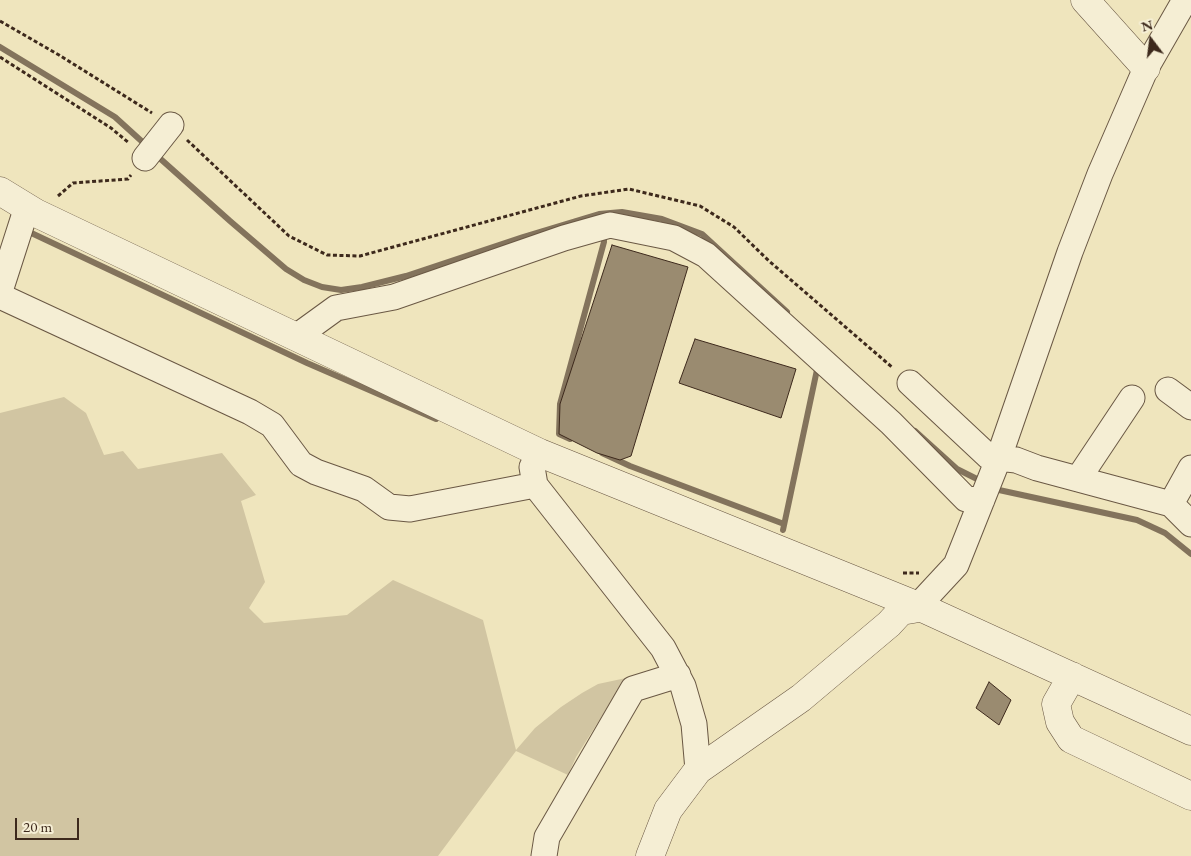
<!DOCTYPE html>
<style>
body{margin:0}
#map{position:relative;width:1191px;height:856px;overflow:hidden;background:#efe5bd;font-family:"EB Garamond",serif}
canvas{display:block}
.north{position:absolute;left:1126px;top:15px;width:50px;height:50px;-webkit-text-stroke:4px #f5eed4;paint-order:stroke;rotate:345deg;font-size:14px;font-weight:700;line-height:20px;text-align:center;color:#3d291c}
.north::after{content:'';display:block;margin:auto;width:18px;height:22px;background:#3d291c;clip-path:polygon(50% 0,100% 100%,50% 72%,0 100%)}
.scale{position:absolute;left:15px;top:818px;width:64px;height:22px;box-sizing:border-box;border:2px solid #3d291c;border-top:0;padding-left:6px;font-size:15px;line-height:18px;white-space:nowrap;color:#3d291c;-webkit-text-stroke:4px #f5eed4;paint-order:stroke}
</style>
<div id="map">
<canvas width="1191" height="856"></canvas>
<div class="north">N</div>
<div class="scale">20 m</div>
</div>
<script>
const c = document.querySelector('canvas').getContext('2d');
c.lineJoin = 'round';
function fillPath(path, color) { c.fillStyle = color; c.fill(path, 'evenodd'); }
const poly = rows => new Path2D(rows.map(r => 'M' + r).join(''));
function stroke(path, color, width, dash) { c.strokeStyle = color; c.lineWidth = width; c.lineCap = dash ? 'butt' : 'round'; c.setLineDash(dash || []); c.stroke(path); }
fillPath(poly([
 [64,397,86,413,104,455,123,451,138,469,222,453,256,495,241,501,265,582,249,608,264,623,347,615,393,580,483,620,516,750,535,728,561,707,582,693,598,684,626,678,576,757,568,775,516,751,438,856,0,856,0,413]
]), '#d1c5a2');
stroke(poly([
 [0,47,115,117,148,147],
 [155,154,230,221,286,269,304,280,322,287,341,290,362,287,406,276,523,237,599,214,622,212,662,219,702,234,787,312],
 [25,230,307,363,436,419],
 [915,431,957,469,983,482],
 [570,439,559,434,560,404,604,242,604,232],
 [602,453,630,466,784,524],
 [992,486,999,490,1137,520,1165,533,1191,554],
 [783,530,818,365]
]), '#83735c', 6);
const building = poly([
 [612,245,688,267,631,456,620,460,597,453,559,434,560,404,612,245],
 [695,339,796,369,781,418,679,383,695,339],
 [989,682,1011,700,999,725,976,708,989,682]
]);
fillPath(building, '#9a8b70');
stroke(building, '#3d291c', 1);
const minor = poly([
 [145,158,171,125],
 [0,291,27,207],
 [0,296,250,412,272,425,301,464,316,472,364,489,389,507,410,509,535,485],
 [296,337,336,308,394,297,564,238,610,225,674,238,706,255,891,423,966,499,982,500],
 [910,383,989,457,1016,460,1037,468,1171,504,1191,524],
 [1168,390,1191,407],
 [540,453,532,467,535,485,663,648,683,686,694,724,698,770],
 [1078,479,1132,398],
 [1171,504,1191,468],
 [918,606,956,565,999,457,1070,252,1100,174,1146,68,1185,0],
 [544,856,547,837,633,689,678,675]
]);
const tertiary = poly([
 [1085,0,1146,68],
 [0,191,36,213,540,453,918,606,1191,731],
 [1072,676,1056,704,1060,722,1071,739,1191,796],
 [650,856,668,810,698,770,801,698,889,624,901,611,913,609,918,606]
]);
stroke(minor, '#6a5844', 27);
stroke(tertiary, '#6a5844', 29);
stroke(poly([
 [0,21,59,55,152,113],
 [0,57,111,128,129,143],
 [187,140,289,236,327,255,360,256,581,196,629,189,700,206,734,227,769,261,893,368],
 [58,196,73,183,128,179,131,175],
 [903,573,919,573]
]), '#3d291c', 3, [4, 2.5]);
stroke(minor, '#f5eed4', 25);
stroke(tertiary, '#f5eed4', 28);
</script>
